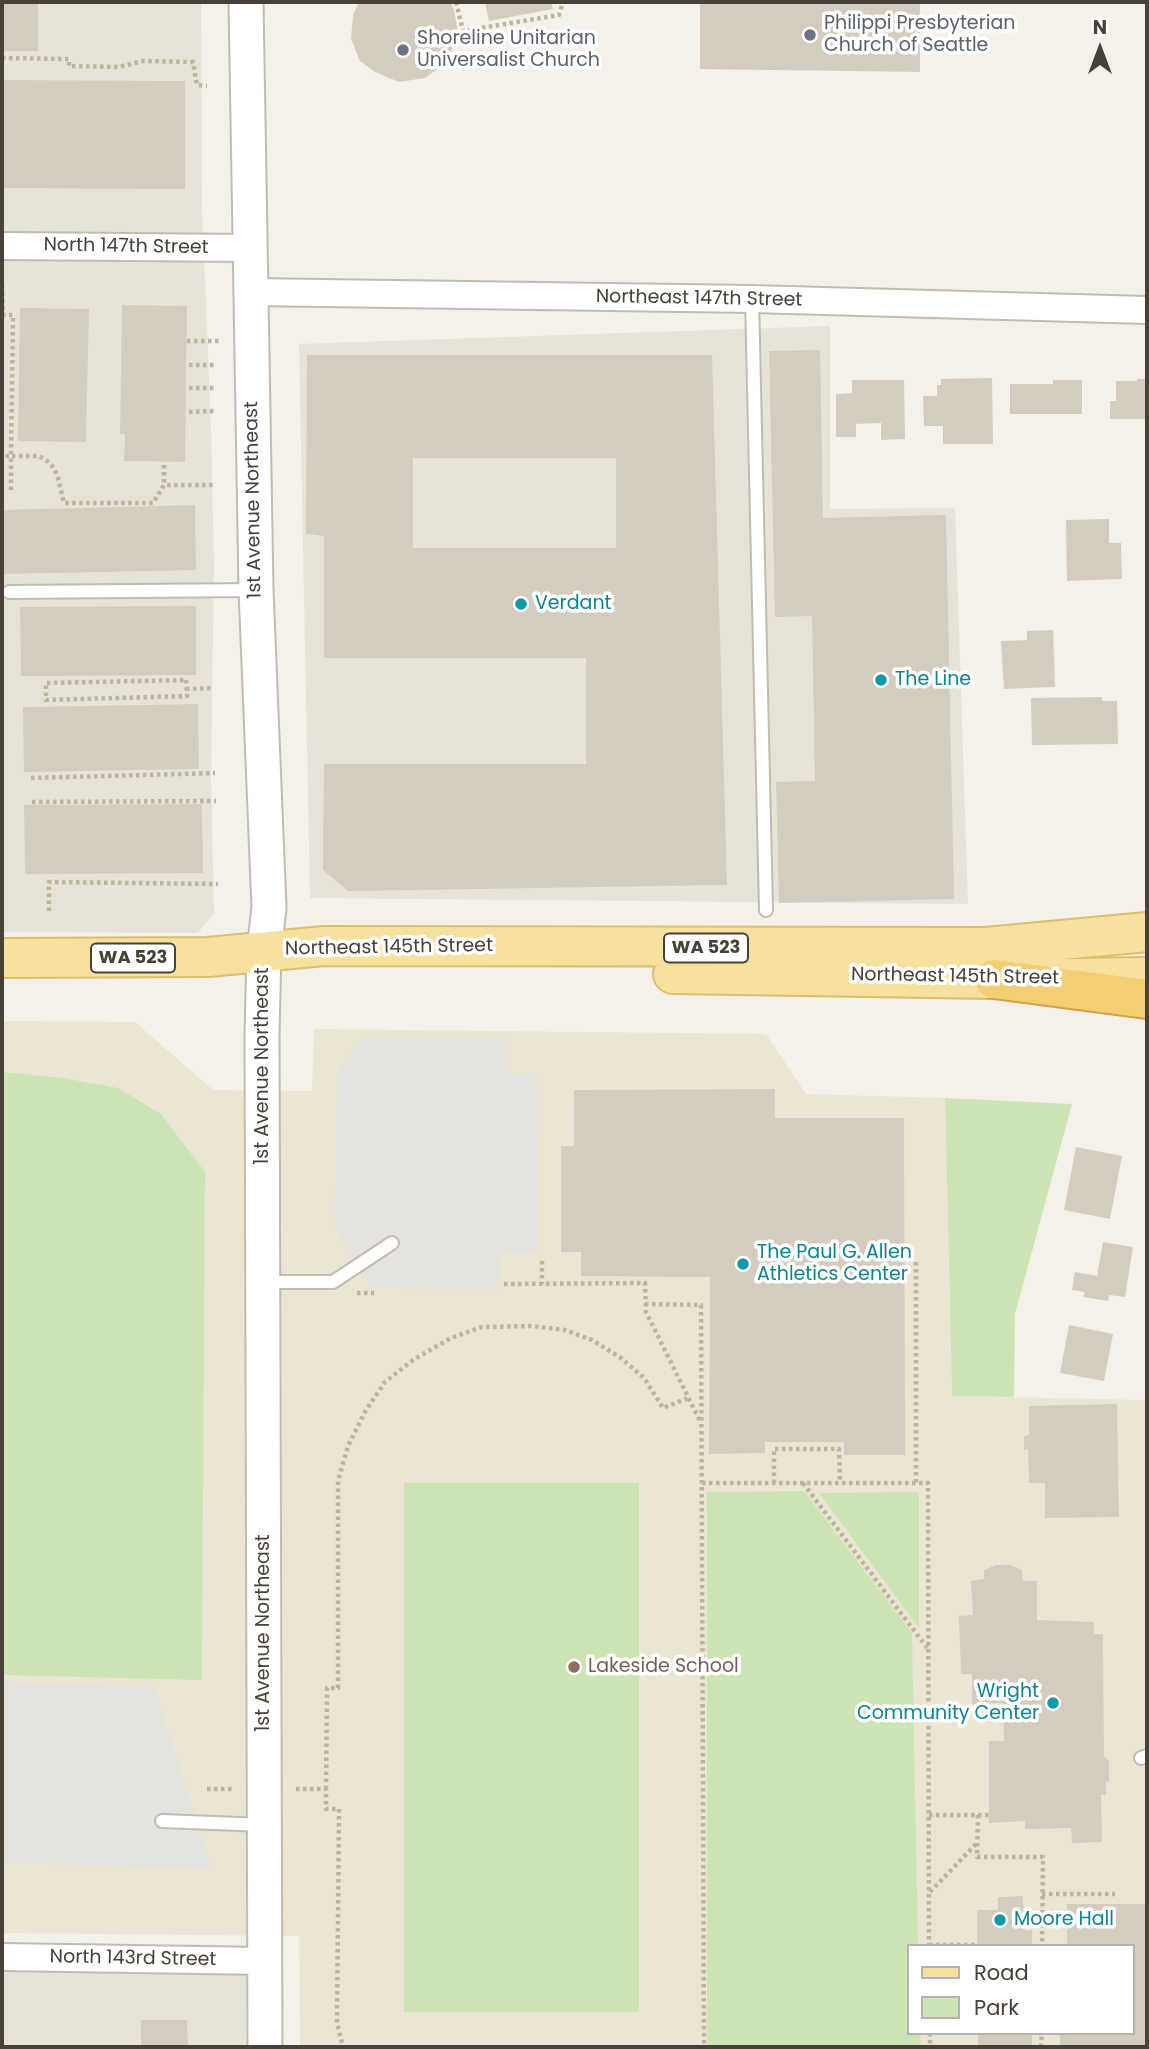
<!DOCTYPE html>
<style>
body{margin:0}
#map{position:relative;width:1149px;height:2049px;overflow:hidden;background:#f3f1e9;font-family:Poppins,sans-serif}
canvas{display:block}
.frame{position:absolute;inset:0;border:4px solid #474138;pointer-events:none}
.legend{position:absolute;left:907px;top:1944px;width:228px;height:91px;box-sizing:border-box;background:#fff;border:2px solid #b5b3af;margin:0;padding:9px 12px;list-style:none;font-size:21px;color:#474138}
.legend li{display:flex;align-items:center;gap:14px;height:35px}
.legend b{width:35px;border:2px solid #b5b3af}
.north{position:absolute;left:1065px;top:14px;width:70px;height:70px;-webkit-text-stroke:5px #fff;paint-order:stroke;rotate:0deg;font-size:19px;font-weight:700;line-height:28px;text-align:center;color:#474138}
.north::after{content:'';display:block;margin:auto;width:24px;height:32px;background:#474138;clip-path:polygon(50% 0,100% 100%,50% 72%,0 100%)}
</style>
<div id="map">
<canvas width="1149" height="2049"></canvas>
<div class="frame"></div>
<ul class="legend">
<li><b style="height:9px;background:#f7e19e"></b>Road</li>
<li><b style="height:19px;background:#cde5b5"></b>Park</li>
</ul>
<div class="north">N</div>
</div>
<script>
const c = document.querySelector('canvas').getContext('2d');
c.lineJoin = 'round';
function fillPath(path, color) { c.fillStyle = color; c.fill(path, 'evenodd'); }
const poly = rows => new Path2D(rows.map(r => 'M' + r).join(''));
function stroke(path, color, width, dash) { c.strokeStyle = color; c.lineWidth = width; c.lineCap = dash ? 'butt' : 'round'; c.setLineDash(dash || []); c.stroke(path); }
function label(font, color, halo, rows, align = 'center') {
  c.font = font + ' Poppins,sans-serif'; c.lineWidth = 7; c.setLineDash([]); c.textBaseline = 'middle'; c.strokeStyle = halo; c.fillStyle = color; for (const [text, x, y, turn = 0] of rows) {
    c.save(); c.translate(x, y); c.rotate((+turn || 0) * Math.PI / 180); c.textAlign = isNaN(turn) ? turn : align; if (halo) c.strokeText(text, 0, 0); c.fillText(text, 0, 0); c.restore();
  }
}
fillPath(poly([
 [2,2,201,2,202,208,211,425,214,566,211,778,214,913,198,933,2,932],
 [830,326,830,509,955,508,968,904,310,898,299,344],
 [2,1957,265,1961,265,2047,2,2047]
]), '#e7e3d8');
fillPath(poly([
 [2,1021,135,1022,213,1090,312,1091,314,1029,766,1034,806,1094,945,1098,952,1396,1147,1400,1147,2047,300,2047,299,1936,2,1933],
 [909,1946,1133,1946,1133,2033,909,2033]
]), '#ebe6d4');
fillPath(poly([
 [2,1072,63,1078,118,1088,161,1114,205,1172,202,1680,2,1675],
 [945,1098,1072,1104,1015,1314,1014,1397,952,1396],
 [404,1483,639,1483,639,2012,404,2012],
 [804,1491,912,1633,918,1946,909,1946,909,2033,920,2033,921,2047,707,2047,707,1492],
 [919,1492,919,1628,819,1493]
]), '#cde5b5');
fillPath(poly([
 [361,1039,505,1039,505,1069,510,1074,537,1074,538,1253,499,1253,498,1289,372,1288,335,1226,338,1072],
 [2,1682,154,1687,212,1869,2,1863]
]), '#e5e3e0');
fillPath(poly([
 [2,2,38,2,38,51,2,51],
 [359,2,450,2,454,9,458,33,447,62,425,78,399,82,375,72,360,61,351,39,353,15],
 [485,2,551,2,553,9,489,21],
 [700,2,920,2,920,72,700,69],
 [2,80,185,81,185,189,2,188],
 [122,305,187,306,185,462,124,461,125,434,120,434],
 [20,308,89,309,86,442,18,441],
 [820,350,823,518,946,515,954,899,779,903,776,782,815,781,812,616,775,617,769,351],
 [307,355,712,355,727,885,348,891,323,870,324,764,586,764,586,658,324,658,324,536,306,534],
 [413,458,616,458,616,548,413,548],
 [992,378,993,444,943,444,943,426,924,426,923,396,937,396,937,385,941,385,941,379],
 [1137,379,1147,379,1147,419,1110,419,1110,401,1116,401,1116,381,1137,381],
 [852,380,904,380,905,439,881,440,881,423,856,424,856,437,836,437,836,394,852,393],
 [1053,380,1082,380,1082,414,1010,414,1010,384,1053,384],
 [195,505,196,570,2,574,2,510],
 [1109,519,1109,543,1121,543,1122,579,1067,581,1066,520],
 [196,606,196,675,21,676,20,607],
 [1053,630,1055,687,1004,689,1001,641,1027,640,1027,631],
 [1102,697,1102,701,1117,701,1118,744,1032,745,1031,698],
 [198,704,199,769,24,772,23,707],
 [202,804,203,873,25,874,24,805],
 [775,1089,775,1118,904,1118,905,1455,844,1455,844,1442,765,1442,765,1453,709,1454,710,1277,581,1276,581,1252,561,1252,561,1146,574,1146,574,1090],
 [1076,1147,1122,1156,1110,1219,1064,1210],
 [1103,1242,1133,1247,1125,1297,1109,1295,1108,1301,1083,1297,1085,1292,1072,1290,1075,1272,1097,1276],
 [1069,1325,1113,1334,1104,1381,1060,1373],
 [1117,1404,1119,1517,1045,1518,1045,1483,1029,1483,1028,1449,1024,1450,1024,1436,1029,1435,1029,1406],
 [996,1565,1010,1565,1022,1570,1023,1581,1037,1581,1037,1620,1094,1622,1094,1634,1103,1634,1104,1757,1109,1761,1109,1782,1106,1781,1106,1795,1101,1795,1102,1842,1072,1843,1071,1828,1025,1829,1025,1821,989,1823,989,1741,1004,1741,1003,1703,972,1704,972,1674,961,1674,959,1616,973,1615,971,1581,984,1579,984,1570],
 [1023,1896,1024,1930,1032,1930,1032,1946,977,1946,977,1910,998,1910,998,1897],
 [1067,1904,1147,1904,1147,2047,1060,2047,1060,2033,1133,2033,1133,1946,1067,1946],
 [141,2020,187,2020,188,2047,141,2047],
 [978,2033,1032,2033,1032,2047,978,2045]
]), '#d4cdbf');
const service = poly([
 [752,299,766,910],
 [9,592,256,590],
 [264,1282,333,1282,392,1243],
 [1141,1758,1147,1756],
 [162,1821,264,1825]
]);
const minor = poly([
 [2,246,251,248],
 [250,292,752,299,1147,310],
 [2,1957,265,1961]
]);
const tertiary = poly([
 [246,2,256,590,269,908,264,951,262,1034,265,2047]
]);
const primary = poly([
 [2,958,208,957,324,946,986,947,1147,932],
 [673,974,994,979,1147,977]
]);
const motorway = poly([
 [994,979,1147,999]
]);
stroke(service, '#c1bcaf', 16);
stroke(minor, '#c1bcaf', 30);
stroke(tertiary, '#c1bcaf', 37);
stroke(primary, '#dcbf6f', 42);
stroke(motorway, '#d3a343', 42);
stroke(poly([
 [456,2,463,31,559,15,563,2],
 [2,58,69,59,69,66,119,67,143,61,193,62,197,85,207,86],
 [2,285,3,315],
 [2,315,13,315,11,456,2,456],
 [187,341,221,341],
 [189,365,214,365],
 [189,388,215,388],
 [189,412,215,411],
 [164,465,164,485],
 [11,490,11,456,39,456,47,461,54,468,58,478,64,503,153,503,164,485,216,485],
 [186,680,187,696,46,700,46,683,186,680],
 [186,689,214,688],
 [31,778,215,773],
 [32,802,216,801],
 [49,911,49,882,218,884],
 [542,1261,542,1284],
 [916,1262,916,1483],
 [504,1284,645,1283,646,1312,700,1421],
 [357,1293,374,1293],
 [645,1304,701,1305,704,2047],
 [702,1483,928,1483,929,1946],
 [774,1483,774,1449,839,1449,840,1483],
 [803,1483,928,1649],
 [207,1789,234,1789],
 [296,1789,326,1789,326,1809,339,1809,337,2023,343,2047],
 [326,1789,327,1688,338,1688,338,1481,348,1446,366,1410,385,1382,413,1360,451,1338,482,1327,532,1326,565,1330,592,1340,621,1358,644,1378,663,1408,688,1398],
 [929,1815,989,1815],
 [978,1815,977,1857,1043,1857,1042,1946],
 [930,1892,977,1843],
 [1042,1894,1115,1894],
 [929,1945,977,1945],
 [930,2033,930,2047],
 [1041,2047,1042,2033]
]), '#bfb59e', 4.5, [3.5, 3.5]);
stroke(service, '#fff', 12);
stroke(minor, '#fff', 26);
stroke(tertiary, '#fff', 33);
stroke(primary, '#f7e19e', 38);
stroke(motorway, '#f4ce73', 38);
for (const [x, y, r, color] of [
 [810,35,7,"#6b7280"],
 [403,50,7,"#6b7280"],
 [521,604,7,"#0f9aa8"],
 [881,680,7,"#0f9aa8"],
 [743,1264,7,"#0f9aa8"],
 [574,1667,7,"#8d6e63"],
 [1053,1703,7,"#0f9aa8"],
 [1000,1920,7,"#0f9aa8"]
]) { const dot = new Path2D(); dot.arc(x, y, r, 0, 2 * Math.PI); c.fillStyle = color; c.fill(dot); stroke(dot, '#fff', 2.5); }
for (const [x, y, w] of [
 [706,948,84],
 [133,958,84]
]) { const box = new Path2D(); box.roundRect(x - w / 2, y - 14.5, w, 29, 5); c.fillStyle = '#fff'; c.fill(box); stroke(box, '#474138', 2); }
label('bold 18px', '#474138', null, [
 ["WA 523",706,948],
 ["WA 523",133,958]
]);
label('19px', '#5b616d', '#fff', [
 ["Philippi Presbyterian",824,24],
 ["Church of Seattle",824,46],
 ["Shoreline Unitarian",417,39],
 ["Universalist Church",417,61]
], 'left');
label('19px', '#474138', '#fff', [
 ["North 147th Street",126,247,1],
 ["Northeast 147th Street",699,299,1],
 ["1st Avenue Northeast",254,500,-91],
 ["Northeast 145th Street",389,948,-1],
 ["Northeast 145th Street",955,977,1],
 ["1st Avenue Northeast",263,1066,-90],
 ["1st Avenue Northeast",264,1633,-90],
 ["North 143rd Street",133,1959,1]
]);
label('19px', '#0d838f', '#fff', [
 ["Verdant",535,604],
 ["The Line",895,680],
 ["The Paul G. Allen",757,1253],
 ["Athletics Center",757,1275],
 ["Wright",1039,1692,"right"],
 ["Community Center",1039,1714,"right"],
 ["Moore Hall",1014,1920]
], 'left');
label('19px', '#785e54', '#fff', [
 ["Lakeside School",588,1667]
], 'left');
</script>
